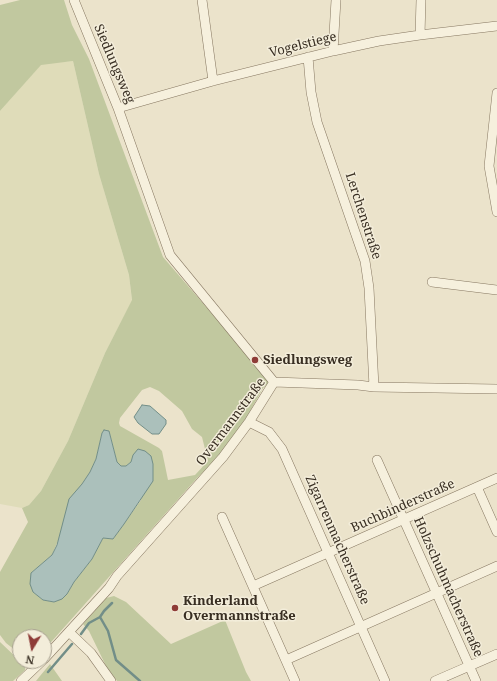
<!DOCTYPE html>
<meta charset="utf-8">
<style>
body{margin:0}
#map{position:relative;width:497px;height:681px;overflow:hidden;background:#ebe3cb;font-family:"Noto Serif",serif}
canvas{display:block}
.north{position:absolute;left:12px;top:629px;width:40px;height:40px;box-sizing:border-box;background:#f3edda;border:1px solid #a8a190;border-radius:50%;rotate:190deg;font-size:11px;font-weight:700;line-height:16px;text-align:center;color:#382e22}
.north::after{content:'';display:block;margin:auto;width:14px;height:18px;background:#8e3c37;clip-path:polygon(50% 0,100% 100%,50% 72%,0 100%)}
</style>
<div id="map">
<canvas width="497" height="681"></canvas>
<div class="north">N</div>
</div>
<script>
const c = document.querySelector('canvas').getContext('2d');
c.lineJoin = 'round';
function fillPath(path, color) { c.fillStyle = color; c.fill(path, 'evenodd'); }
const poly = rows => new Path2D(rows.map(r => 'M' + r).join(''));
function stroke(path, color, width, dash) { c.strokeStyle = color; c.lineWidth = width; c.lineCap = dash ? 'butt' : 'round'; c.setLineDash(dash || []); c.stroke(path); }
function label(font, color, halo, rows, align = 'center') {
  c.font = font + ' "Noto Serif",serif'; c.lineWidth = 3; c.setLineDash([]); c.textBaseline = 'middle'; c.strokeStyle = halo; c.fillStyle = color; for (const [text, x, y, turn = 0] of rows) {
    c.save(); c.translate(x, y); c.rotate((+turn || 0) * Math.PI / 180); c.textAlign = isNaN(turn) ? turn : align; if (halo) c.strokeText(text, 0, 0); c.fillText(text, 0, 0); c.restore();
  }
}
fillPath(poly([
 [73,61,99,174,129,275,132,301,105,353,68,441,41,491,29,505,22,508,0,504,0,111,41,64]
]), '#dfdcb9');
fillPath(poly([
 [20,0,64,0,72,25,89,59,163,257,271,382,263,388,243,424,214,462,197,478,44,650,44,637,20,637,20,654,6,643,0,635,0,572,28,522,22,508,29,505,41,491,68,441,105,353,132,300,129,275,99,174,73,61,41,65,0,111,0,5],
 [150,387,159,391,182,411,192,429,202,437,208,461,195,475,168,480,162,451,159,448,120,426,119,423,120,418,142,390],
 [109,431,117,462,121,466,126,466,131,462,133,455,141,500,113,539,103,538,92,559,74,582,67,594,54,602,43,600,33,592,31,573,52,555,82,484,90,472,96,459,102,433],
 [114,596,126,602,171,644,225,620,246,672,251,681,117,681,106,666,89,631,83,624,106,598],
 [0,642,20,661,25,664,25,670,13,681,0,681],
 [50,664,62,681,36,681,40,676]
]), '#c1c89f');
const water = poly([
 [142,405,150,406,166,420,166,424,159,434,152,434,138,423,134,417,142,405],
 [104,430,109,431,117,462,121,466,126,466,131,462,133,455,138,449,145,451,151,456,153,464,153,481,124,524,113,539,103,538,92,559,74,582,67,594,62,599,54,602,43,600,33,592,30,584,31,573,52,555,57,545,69,499,82,484,90,472,96,459,102,433,104,430]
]);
fillPath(water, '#abc0bb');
stroke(water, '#728e88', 1);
stroke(poly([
 [100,617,108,631,116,660,140,681],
 [81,634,89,623,100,617,104,611,112,603],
 [48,672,72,644]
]), '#728e88', 2.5);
const street = poly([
 [74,0,118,108,170,255,274,382],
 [202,0,213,81],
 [420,35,421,0],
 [333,51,336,0],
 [308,57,311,92,317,122,365,261,369,288,374,387],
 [497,93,489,166,497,212],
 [118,108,213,81,333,51,379,41,420,35,497,26],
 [432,282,497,290],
 [274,382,358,385,374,387,497,389],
 [249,422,269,432,282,449,385,681],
 [377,460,476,681],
 [477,487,497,532],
 [222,517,295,681],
 [253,586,497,478],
 [69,632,91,653,111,681],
 [44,659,109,588,117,576,223,457,249,422,274,382],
 [286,660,497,566],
 [21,681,42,661],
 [435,681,497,654]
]);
stroke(street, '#867761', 10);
stroke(street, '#f6f0dd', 9);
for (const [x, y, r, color] of [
 [255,360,4,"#8e3c37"],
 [175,608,4,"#8e3c37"]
]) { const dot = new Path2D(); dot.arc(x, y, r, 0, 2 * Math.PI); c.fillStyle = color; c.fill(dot); stroke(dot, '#f3edda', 1.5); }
label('13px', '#382e22', '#f3edda', [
 ["Vogelstiege",303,45,-14],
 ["Siedlungsweg",114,64,67],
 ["Lerchenstraße",363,216,72],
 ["Overmannstraße",231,422,-53],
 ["Buchbinderstraße",403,506,-24],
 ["Zigarrenmacherstraße",337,540,66],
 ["Holzschuhmacherstraße",448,587,66]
]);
label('bold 13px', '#382e22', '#f3edda', [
 ["Siedlungsweg",263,360],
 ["Kinderland",183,601],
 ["Overmannstraße",183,616]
], 'left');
</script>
